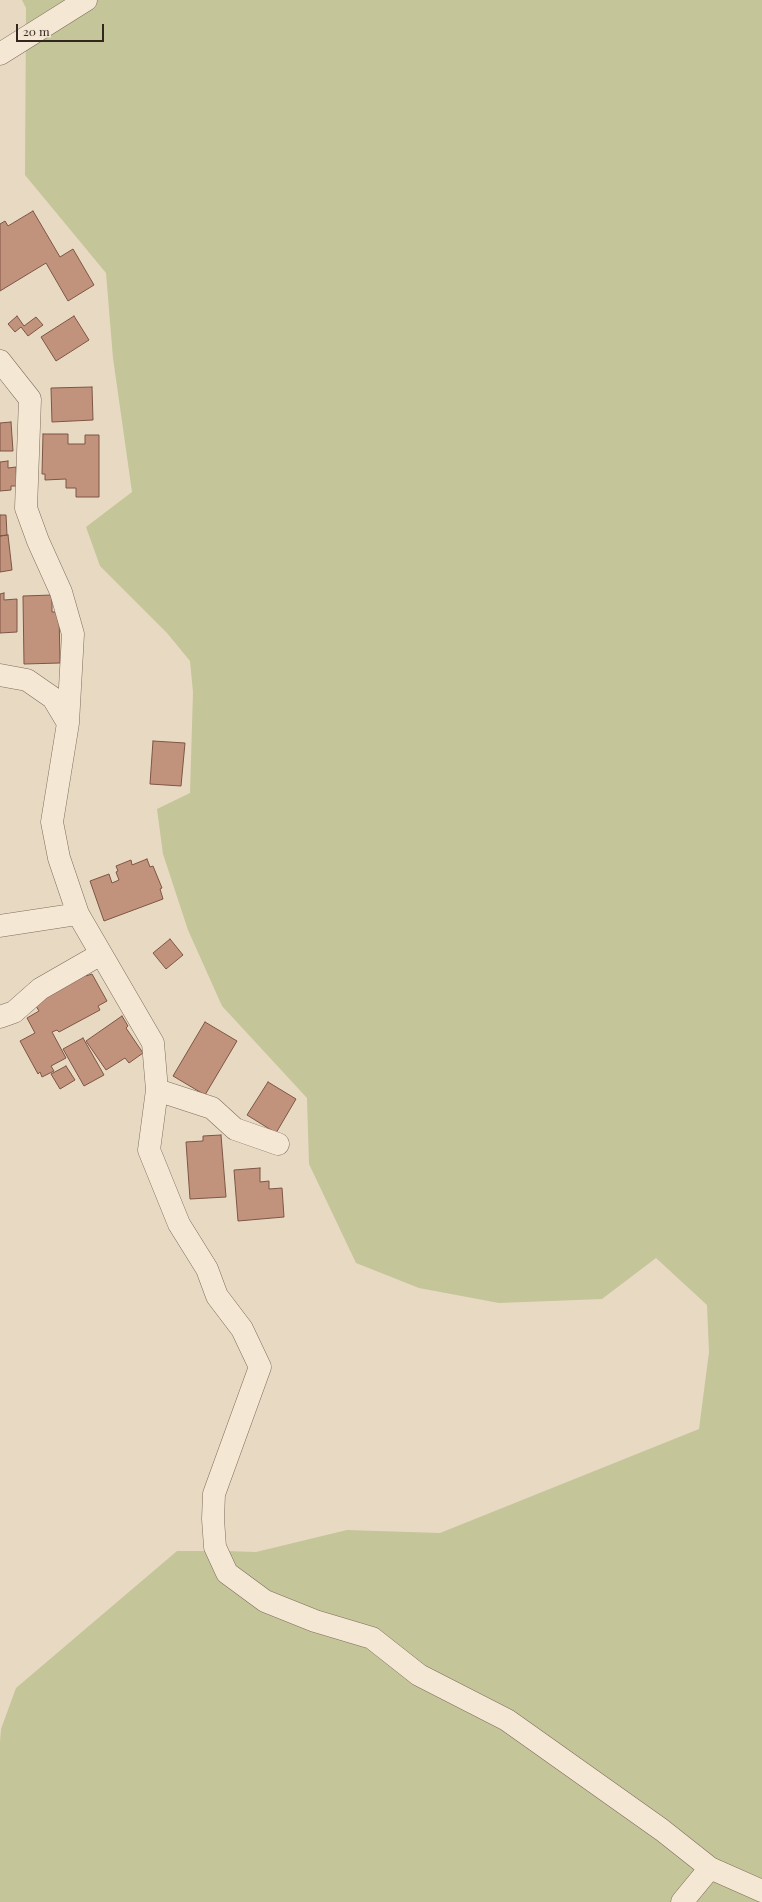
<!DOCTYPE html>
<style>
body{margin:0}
#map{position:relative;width:762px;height:1902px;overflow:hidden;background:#e8d9c3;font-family:"Playfair Display",serif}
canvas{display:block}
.scale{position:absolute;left:16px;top:24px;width:88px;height:18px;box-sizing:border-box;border:2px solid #32261e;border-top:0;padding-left:5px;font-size:12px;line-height:14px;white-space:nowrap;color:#32261e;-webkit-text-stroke:3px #f1e4d1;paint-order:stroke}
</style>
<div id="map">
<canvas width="762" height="1902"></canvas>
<div class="scale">20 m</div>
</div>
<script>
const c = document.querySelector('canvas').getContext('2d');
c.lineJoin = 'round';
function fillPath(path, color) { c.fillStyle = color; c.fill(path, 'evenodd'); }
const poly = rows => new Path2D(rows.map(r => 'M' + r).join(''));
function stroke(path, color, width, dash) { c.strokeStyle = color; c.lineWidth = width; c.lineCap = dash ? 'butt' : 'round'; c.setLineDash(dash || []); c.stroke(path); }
fillPath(poly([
 [22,0,762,0,762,1884,713,1862,510,1714,269,1595,231,1568,224,1551,256,1552,347,1530,440,1533,699,1429,709,1352,707,1305,656,1258,602,1299,499,1303,419,1288,356,1263,309,1164,307,1098,222,1006,188,930,163,854,157,809,190,793,193,692,190,661,167,633,100,566,86,527,132,492,113,358,106,273,25,175,26,8],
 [177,1551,209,1551,214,1567,369,1647,502,1727,762,1898,762,1902,0,1902,0,1742,1,1729,16,1688]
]), '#c4c598');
const building = poly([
 [33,211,60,257,73,249,94,285,68,301,46,263,0,291,0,224,5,221,8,226,33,211],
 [17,316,24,326,36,317,43,325,28,336,21,327,15,332,8,324,17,316],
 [74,316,89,340,56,361,41,337,74,316],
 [92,387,93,420,52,422,51,388,92,387],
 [11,422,13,451,0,451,0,423,11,422],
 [43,434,68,434,68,444,85,444,85,435,99,435,99,497,76,497,76,488,66,488,66,479,45,480,45,474,42,474,43,434],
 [8,461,8,468,16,467,17,486,11,486,11,490,0,491,0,462,8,461],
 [0,515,6,515,7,535,0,536,0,515],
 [8,535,12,570,0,572,0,536,8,535],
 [4,593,4,600,17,599,17,632,0,633,0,594,4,593],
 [52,595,52,612,59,612,60,663,24,664,23,596,52,595],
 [153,741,185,743,181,786,150,784,153,741],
 [147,859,150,867,153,866,162,888,160,889,163,899,104,921,90,881,109,874,112,883,119,880,116,872,118,871,116,866,131,860,132,865,147,859],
 [170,939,183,955,166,969,153,953,170,939],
 [84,973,86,976,92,974,107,1001,98,1006,100,1010,59,1032,57,1030,52,1032,66,1058,51,1066,54,1071,42,1077,40,1072,38,1074,20,1041,35,1033,27,1018,39,1011,33,1001,84,973],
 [122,1016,128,1026,126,1028,143,1053,129,1063,125,1058,106,1070,86,1041,122,1016],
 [205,1022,237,1041,205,1095,173,1076,205,1022],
 [83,1038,104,1075,84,1086,63,1049,83,1038],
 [66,1066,75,1080,60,1089,51,1074,66,1066],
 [268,1082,296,1099,276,1133,247,1115,268,1082],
 [221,1135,226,1197,190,1199,186,1142,203,1141,203,1136,221,1135],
 [260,1168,260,1182,269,1181,269,1189,282,1188,284,1217,238,1221,234,1170,260,1168]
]);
fillPath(building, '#c2937c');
stroke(building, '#7d5544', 1);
const minor = poly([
 [0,54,86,0],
 [0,361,30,399,26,508,38,541,61,592,73,634,68,723,52,822,59,858,78,914,153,1043,157,1090,149,1150,179,1224,207,1269,217,1296,242,1329,260,1367,214,1494,213,1519,215,1547,227,1573,265,1601,315,1621,372,1638,419,1675,507,1720,662,1830,710,1868,762,1891],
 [0,675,27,680,53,698,68,723],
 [0,926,78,914],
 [0,1017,14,1012,40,989,101,954],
 [157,1090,212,1108,235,1129,278,1144],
 [682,1902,710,1868]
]);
stroke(minor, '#806b5c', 23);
stroke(minor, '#f4e8d5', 22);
</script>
